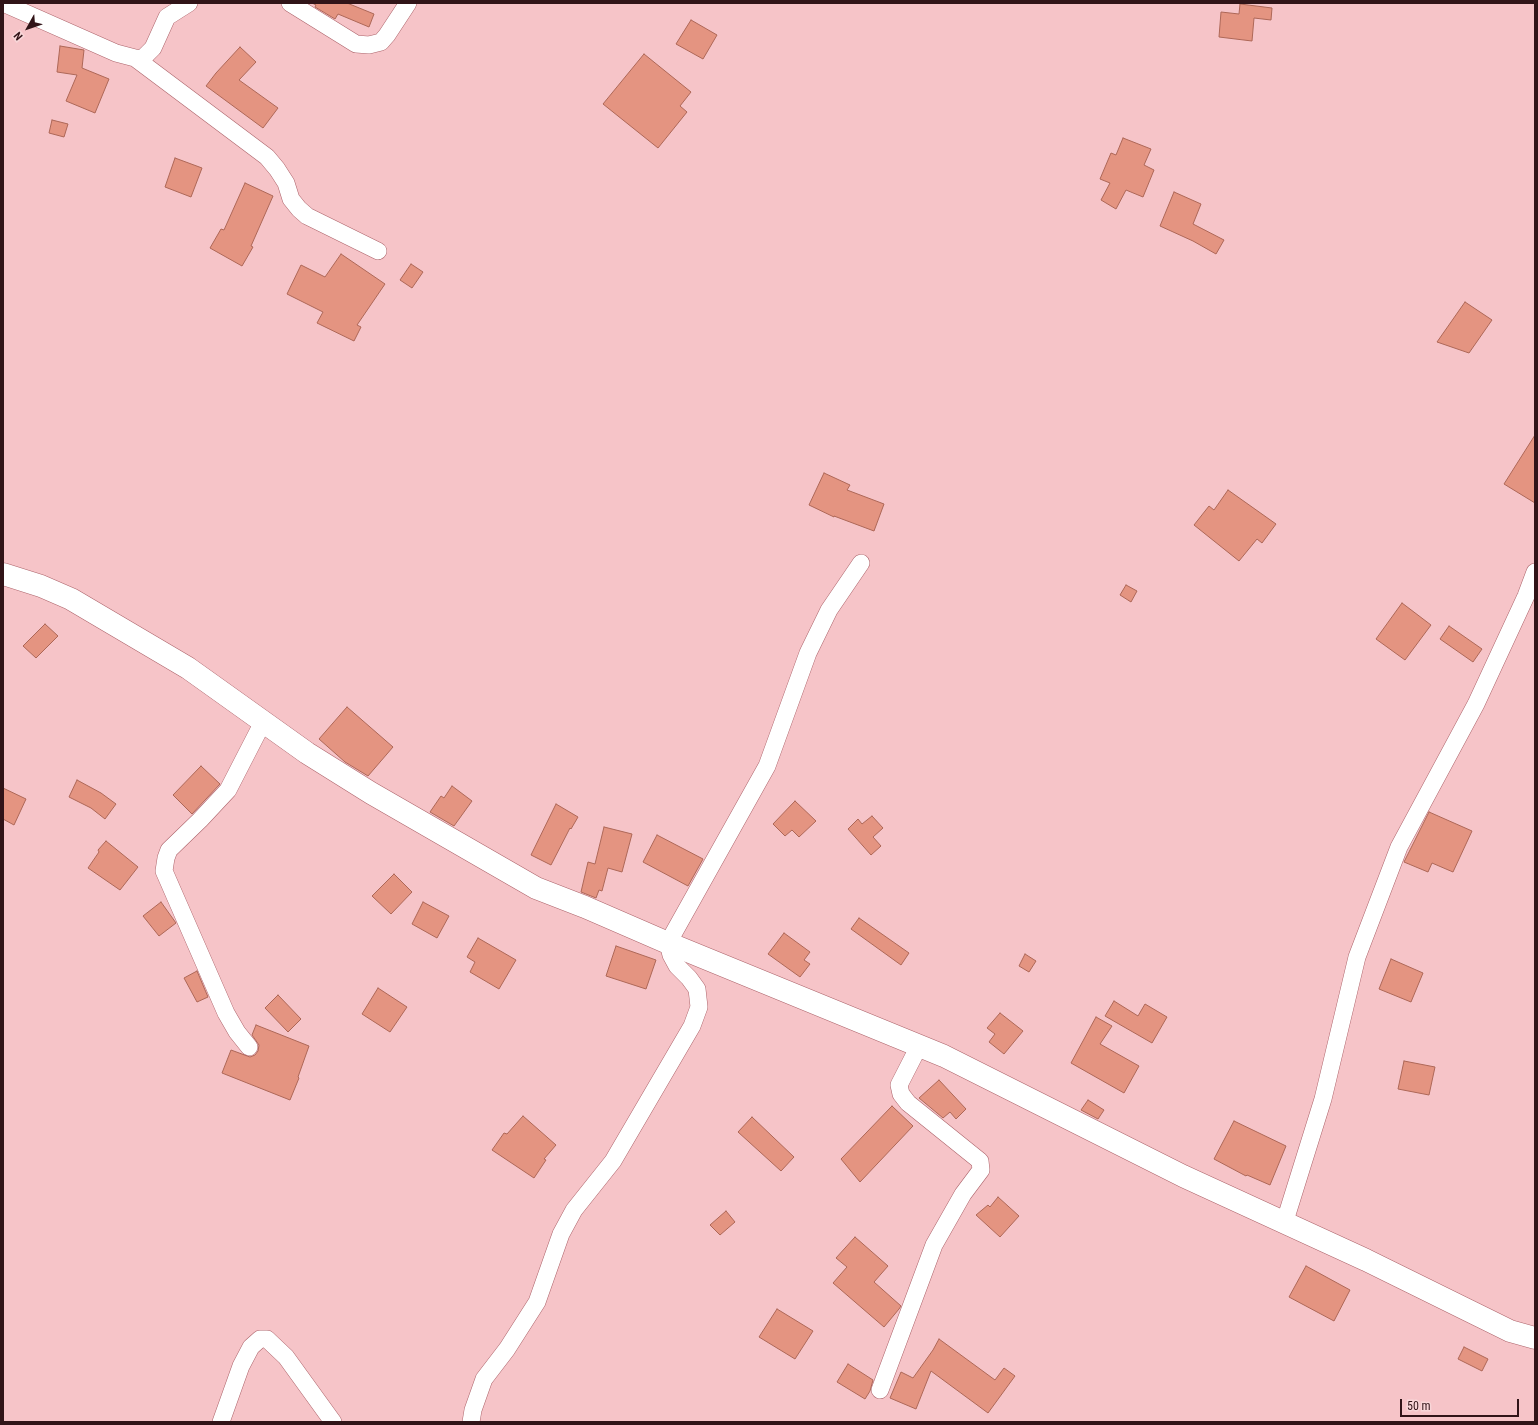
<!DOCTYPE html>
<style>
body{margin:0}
#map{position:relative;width:1538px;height:1425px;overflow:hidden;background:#f6c4c8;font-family:"Roboto Condensed",sans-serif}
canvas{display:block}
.frame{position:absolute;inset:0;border:4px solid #311418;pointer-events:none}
.north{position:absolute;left:8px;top:8px;width:40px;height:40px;-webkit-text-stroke:3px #f8d6d8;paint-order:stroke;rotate:230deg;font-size:11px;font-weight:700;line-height:16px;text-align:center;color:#311418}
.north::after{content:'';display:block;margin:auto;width:14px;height:18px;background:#311418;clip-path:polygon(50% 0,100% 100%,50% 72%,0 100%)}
.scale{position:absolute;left:1400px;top:1399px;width:119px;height:18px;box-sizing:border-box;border:2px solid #311418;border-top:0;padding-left:5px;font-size:12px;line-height:14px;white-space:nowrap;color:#311418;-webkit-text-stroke:3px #f8d6d8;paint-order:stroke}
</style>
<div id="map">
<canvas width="1538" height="1425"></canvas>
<div class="frame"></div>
<div class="north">N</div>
<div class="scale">50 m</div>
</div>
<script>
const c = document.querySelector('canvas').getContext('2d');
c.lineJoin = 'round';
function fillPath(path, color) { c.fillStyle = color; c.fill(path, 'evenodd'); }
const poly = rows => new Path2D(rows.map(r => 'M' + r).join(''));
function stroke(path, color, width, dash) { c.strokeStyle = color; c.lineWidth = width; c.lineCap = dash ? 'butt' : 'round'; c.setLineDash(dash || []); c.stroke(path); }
const building = poly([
 [312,3,347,3,374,14,369,27,338,14,335,19,315,7,316,5,312,3],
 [1240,4,1272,8,1271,20,1254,18,1252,41,1219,37,1221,12,1239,14,1240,4],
 [691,20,717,35,703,59,676,44,691,20],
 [60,46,84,50,82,68,109,79,95,113,66,101,77,75,57,72,60,46],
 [240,47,256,62,239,80,278,108,263,128,206,86,216,73,240,47],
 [644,54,691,92,680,106,687,112,658,148,603,104,644,54],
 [52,120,68,124,64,137,49,133,52,120],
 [1123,138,1151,149,1144,165,1154,170,1143,197,1126,190,1116,209,1101,200,1110,183,1100,179,1111,153,1116,155,1123,138],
 [175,158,202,168,191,197,165,187,175,158],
 [245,183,273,196,251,246,253,247,242,266,210,248,221,229,224,230,245,183],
 [1174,192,1201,204,1193,224,1224,240,1216,254,1193,241,1160,226,1174,192],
 [341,254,385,284,357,325,361,327,354,341,317,323,323,312,287,294,301,265,325,277,341,254],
 [411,264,423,272,412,288,400,280,411,264],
 [1465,302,1492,320,1469,353,1437,342,1465,302],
 [1535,435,1535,503,1504,484,1535,435],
 [824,473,850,485,847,490,884,504,874,531,834,516,834,517,809,505,824,473],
 [1228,490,1276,524,1262,543,1257,539,1239,561,1194,525,1209,506,1214,510,1228,490],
 [1126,585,1137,591,1131,602,1120,595,1126,585],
 [1402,603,1431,625,1405,660,1376,639,1402,603],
 [45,624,58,636,36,658,23,646,45,624],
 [1449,626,1482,649,1473,662,1440,639,1449,626],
 [347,707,393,747,368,776,345,762,319,739,347,707],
 [201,766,220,784,192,814,173,795,201,766],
 [77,780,101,793,116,804,105,819,91,808,69,797,77,780],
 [452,786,472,801,454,826,430,812,441,796,444,798,452,786],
 [3,788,26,799,14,825,3,819,3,788],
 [795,801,816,821,799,837,792,830,785,836,773,824,795,801],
 [556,804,578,817,571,829,570,828,551,865,531,855,556,804],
 [1429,812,1472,831,1453,872,1432,863,1428,872,1404,862,1429,812],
 [872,816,883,828,873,837,881,846,871,855,848,829,858,819,862,824,872,816],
 [604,827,632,834,622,872,608,868,602,891,599,890,596,898,581,892,588,862,595,864,604,827],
 [657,835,703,859,688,886,643,862,657,835],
 [106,841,138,867,120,890,88,868,99,852,98,850,106,841],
 [394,874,412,892,391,914,372,896,394,874],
 [161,902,176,923,159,936,143,916,161,902],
 [423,902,449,916,437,938,412,924,423,902],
 [859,918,909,953,901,965,851,929,859,918],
 [784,933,810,952,804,960,810,964,800,977,768,954,784,933],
 [478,938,516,960,499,989,470,972,475,962,467,957,478,938],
 [616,946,656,960,646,989,606,976,616,946],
 [1025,954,1036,961,1029,972,1019,966,1025,954],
 [1391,959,1423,973,1411,1002,1379,989,1391,959],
 [197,971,208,997,197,1002,184,978,197,971],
 [378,988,407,1007,390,1032,362,1014,378,988],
 [278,995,301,1019,288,1032,265,1008,278,995],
 [1114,1001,1138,1016,1145,1004,1167,1017,1152,1043,1105,1016,1114,1001],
 [1000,1013,1023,1031,1004,1054,989,1042,995,1034,987,1028,1000,1013],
 [1096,1017,1112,1026,1100,1044,1139,1066,1124,1093,1071,1063,1096,1017],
 [256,1025,309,1046,298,1077,299,1078,290,1100,222,1073,231,1050,250,1057,255,1055,258,1051,259,1045,252,1035,256,1025],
 [1404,1061,1435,1067,1429,1095,1398,1089,1404,1061],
 [939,1080,966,1109,956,1119,950,1112,943,1118,919,1098,939,1080],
 [1088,1100,1104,1110,1098,1119,1081,1110,1088,1100],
 [892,1106,913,1126,860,1182,841,1159,892,1106],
 [523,1116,556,1145,544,1159,546,1160,534,1178,492,1150,504,1133,507,1134,523,1116],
 [752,1117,794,1157,781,1171,738,1132,752,1117],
 [1234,1121,1286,1146,1270,1185,1247,1175,1246,1176,1214,1159,1234,1121],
 [998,1197,1019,1216,1000,1237,976,1215,988,1205,990,1207,998,1197],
 [726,1211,735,1222,720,1235,710,1225,726,1211],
 [855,1237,888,1266,874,1282,901,1306,899,1309,884,1327,833,1283,847,1267,836,1258,855,1237],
 [1306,1266,1350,1290,1334,1321,1289,1297,1306,1266],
 [777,1309,813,1331,795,1359,759,1337,777,1309],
 [939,1339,995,1380,1004,1368,1015,1376,988,1413,931,1371,916,1409,890,1398,901,1372,913,1378,933,1350,939,1339],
 [1464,1347,1488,1359,1482,1371,1458,1359,1464,1347],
 [848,1364,873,1380,870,1391,865,1399,837,1382,848,1364]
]);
fillPath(building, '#e49481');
stroke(building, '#ad6757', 1);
const minor = poly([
 [3,3,116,53,135,58,142,59,153,48,167,17,189,3],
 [290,3,356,44,369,45,381,42,387,35,408,3],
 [135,58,267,157,277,169,286,183,291,199,299,209,307,216,378,251],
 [249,1047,237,1032,226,1013,164,871,166,858,169,850,200,820,228,790,263,722],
 [1284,1224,1323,1099,1357,957,1399,847,1476,704,1526,596,1535,572],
 [880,1390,934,1245,963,1194,981,1170,980,1161,908,1103,901,1094,899,1085,919,1046],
 [221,1422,241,1366,251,1347,260,1339,267,1339,286,1357,333,1422],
 [471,1422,473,1410,484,1379,507,1349,537,1302,561,1234,574,1210,613,1161,692,1026,699,1007,697,989,689,978,677,966,671,955,668,943,767,766,808,653,829,610,861,563]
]);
const tertiary = poly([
 [3,574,41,586,71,599,188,668,307,753,371,793,536,888,585,907,668,943,944,1056,1183,1176,1366,1260,1510,1331,1535,1338]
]);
stroke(minor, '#ac636a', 18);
stroke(tertiary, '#ac636a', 23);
stroke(minor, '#fff', 17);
stroke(tertiary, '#fff', 22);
</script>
